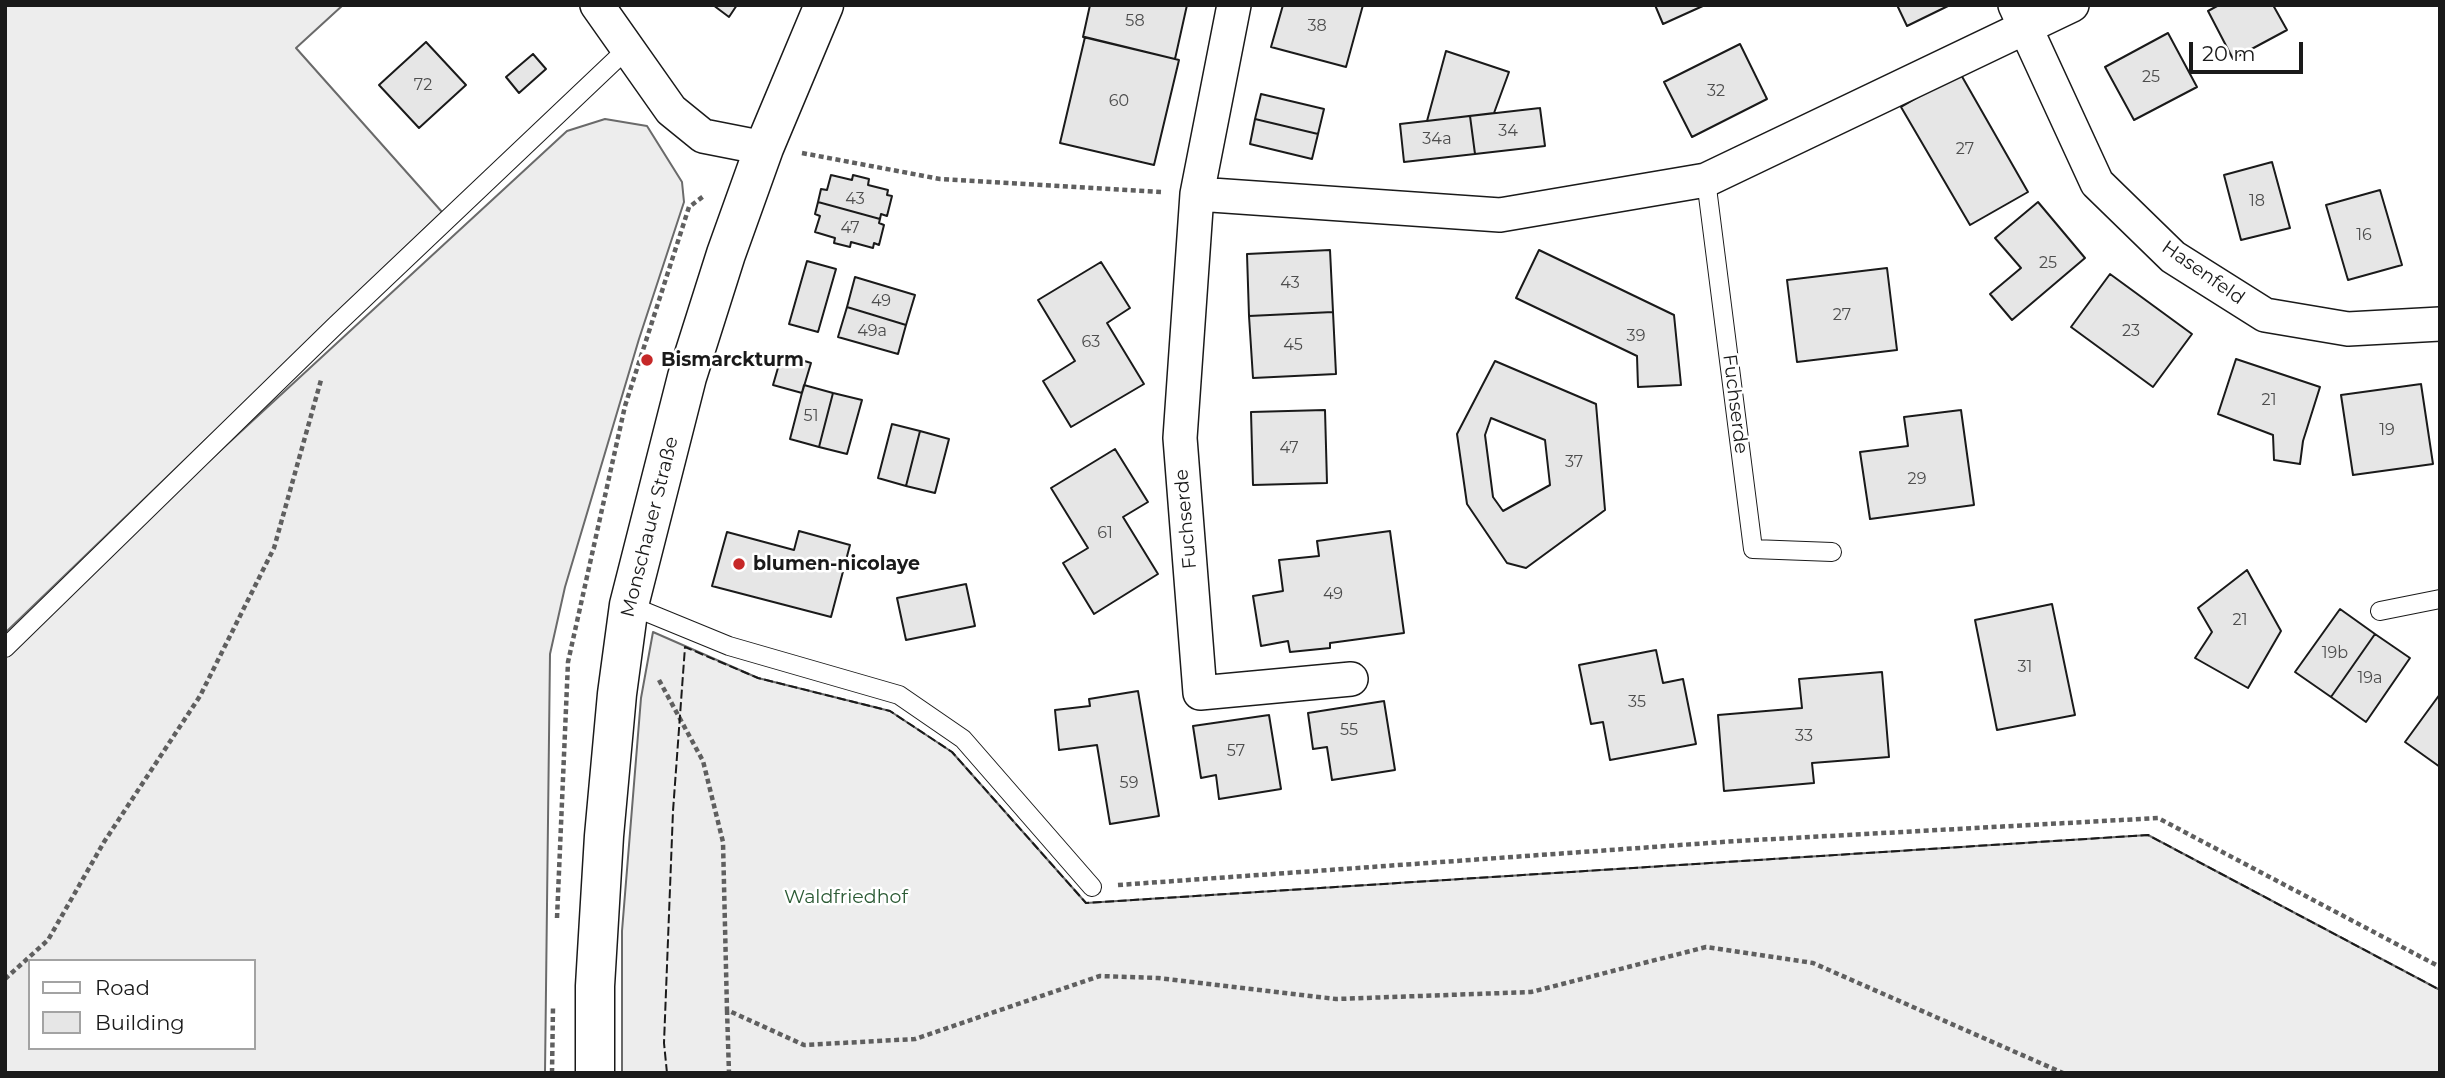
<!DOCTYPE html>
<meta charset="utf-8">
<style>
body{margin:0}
#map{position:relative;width:2445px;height:1078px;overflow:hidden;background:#fff;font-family:Montserrat,sans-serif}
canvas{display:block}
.frame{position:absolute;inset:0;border:7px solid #1a1a1a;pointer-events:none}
.legend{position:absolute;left:28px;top:959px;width:228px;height:91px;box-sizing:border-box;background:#fff;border:2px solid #a3a3a3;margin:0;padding:9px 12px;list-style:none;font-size:21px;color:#1a1a1a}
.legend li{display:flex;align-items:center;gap:14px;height:35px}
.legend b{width:35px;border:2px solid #a3a3a3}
.scale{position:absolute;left:2189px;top:42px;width:114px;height:32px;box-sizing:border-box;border:4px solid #1a1a1a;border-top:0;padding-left:9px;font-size:21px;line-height:24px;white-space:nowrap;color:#1a1a1a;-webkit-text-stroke:5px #fff;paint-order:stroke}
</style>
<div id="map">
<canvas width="2445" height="1078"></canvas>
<div class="frame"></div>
<ul class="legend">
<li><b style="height:9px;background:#fff"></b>Road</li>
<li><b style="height:19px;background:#e6e6e6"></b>Building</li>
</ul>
<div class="scale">20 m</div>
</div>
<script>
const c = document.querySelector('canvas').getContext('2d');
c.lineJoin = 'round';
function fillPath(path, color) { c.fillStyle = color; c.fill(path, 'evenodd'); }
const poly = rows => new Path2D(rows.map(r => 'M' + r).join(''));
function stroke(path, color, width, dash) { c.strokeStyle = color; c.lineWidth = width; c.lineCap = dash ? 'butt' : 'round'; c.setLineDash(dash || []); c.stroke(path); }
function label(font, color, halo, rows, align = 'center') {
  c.font = font + ' Montserrat,sans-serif'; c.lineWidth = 5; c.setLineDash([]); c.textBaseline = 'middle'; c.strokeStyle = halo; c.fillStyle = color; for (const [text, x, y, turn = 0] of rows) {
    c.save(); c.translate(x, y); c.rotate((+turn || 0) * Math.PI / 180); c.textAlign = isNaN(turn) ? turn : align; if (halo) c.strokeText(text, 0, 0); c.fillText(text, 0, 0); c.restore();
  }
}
const built = poly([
 [5,5,343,5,296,48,442,212,5,633,5,5],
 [605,119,647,126,682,182,684,202,639,339,565,587,550,654,545,1073,5,1073,5,649,567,131,605,119],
 [30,961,254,961,254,1048,30,1048,30,961],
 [653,632,758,678,890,711,952,752,1086,903,2148,835,2440,990,2440,1073,622,1073,622,931,641,698,653,632]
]);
fillPath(built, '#ededed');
stroke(built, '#6a6a6a', 2);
const building = poly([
 [713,5,737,5,729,17,713,5],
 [1090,5,1187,5,1175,59,1083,37,1090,5],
 [1283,5,1363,5,1346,67,1271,47,1283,5],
 [1655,5,1705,5,1663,24,1655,5],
 [1897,5,1950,5,1907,26,1897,5],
 [2219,5,2273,5,2287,30,2233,59,2208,11,2219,5],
 [2168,33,2197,87,2134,120,2105,67,2168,33],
 [1085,37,1179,60,1154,165,1060,143,1085,37],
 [426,42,466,85,419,128,379,85,426,42],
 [1740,44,1767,99,1692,137,1664,82,1740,44],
 [1446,51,1509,72,1494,113,1427,121,1446,51],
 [533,54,546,69,519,93,506,77,533,54],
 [1960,73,2028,192,1970,225,1901,107,1960,73],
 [1261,94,1324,109,1318,134,1255,119,1261,94],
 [1540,108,1545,146,1475,154,1470,116,1540,108],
 [1470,116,1475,154,1404,162,1400,124,1470,116],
 [1255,119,1318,134,1312,159,1250,144,1255,119],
 [2272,162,2290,228,2241,240,2224,175,2272,162],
 [831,175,852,180,853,175,869,179,868,185,888,190,887,195,892,196,887,216,881,214,880,219,818,202,821,189,827,190,831,175],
 [2380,190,2402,265,2348,280,2326,205,2380,190],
 [818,202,880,219,879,223,884,225,879,245,874,243,873,248,851,242,850,247,834,243,835,238,815,232,820,216,815,214,818,202],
 [2038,202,2085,258,2012,320,1990,294,2021,268,1995,238,2038,202],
 [1330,250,1333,312,1249,316,1247,254,1330,250],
 [1539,250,1674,315,1681,385,1638,387,1637,356,1516,298,1539,250],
 [807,261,836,269,818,332,789,324,807,261],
 [1101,262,1130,308,1107,323,1144,384,1071,427,1043,381,1075,361,1038,300,1101,262],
 [1887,268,1897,350,1797,362,1787,280,1887,268],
 [2110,274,2192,334,2153,387,2071,327,2110,274],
 [855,277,915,295,906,325,847,307,855,277],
 [847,307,906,325,898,354,838,337,847,307],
 [1333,312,1336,374,1253,378,1249,316,1333,312],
 [782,354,811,363,802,393,773,385,782,354],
 [2236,359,2320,387,2303,441,2300,464,2274,460,2273,435,2218,414,2236,359],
 [1495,361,1596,404,1605,510,1526,568,1507,563,1467,504,1457,434,1495,361],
 [1491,418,1545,440,1550,485,1503,511,1493,497,1485,435,1491,418],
 [2421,384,2433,464,2353,475,2341,395,2421,384],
 [804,385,833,393,819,447,790,439,804,385],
 [833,393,862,400,847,454,819,447,833,393],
 [1325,410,1327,483,1253,485,1251,412,1325,410],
 [1961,410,1974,505,1870,519,1860,452,1908,446,1904,417,1961,410],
 [892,424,920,431,906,486,878,478,892,424],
 [920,431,949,439,935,493,906,486,920,431],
 [1115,449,1148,502,1123,517,1158,574,1094,614,1063,563,1088,548,1051,488,1115,449],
 [799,531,850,545,831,617,712,586,727,532,794,550,799,531],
 [1390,531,1404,633,1330,643,1330,648,1290,652,1288,641,1261,646,1253,596,1283,591,1279,560,1319,556,1317,541,1390,531],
 [2247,570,2281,631,2248,688,2195,658,2212,632,2198,608,2247,570],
 [966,584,975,626,906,640,897,598,966,584],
 [2052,604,2075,715,1997,730,1975,620,2052,604],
 [2340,609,2375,634,2331,697,2295,672,2340,609],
 [2375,634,2410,658,2366,722,2331,697,2375,634],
 [1656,650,1663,683,1683,679,1696,744,1610,760,1603,722,1591,724,1579,665,1656,650],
 [1882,672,1889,757,1812,763,1814,783,1724,791,1718,715,1802,708,1799,679,1882,672],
 [1138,691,1159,816,1110,824,1097,745,1059,750,1055,710,1090,706,1089,699,1138,691],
 [2440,694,2440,767,2405,742,2440,694],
 [1384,701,1395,770,1332,780,1327,747,1313,749,1308,713,1384,701],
 [1269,715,1281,789,1219,799,1216,775,1201,778,1193,726,1269,715]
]);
fillPath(building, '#e6e6e6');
stroke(building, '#1a1a1a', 2);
const lane = poly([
 [1706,180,1753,549,1832,552],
 [629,605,729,646,899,695,963,739,1092,887],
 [2380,611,2440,599],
 [5,648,336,325,627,49]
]);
const street = poly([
 [597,5,671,110,703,136,764,148],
 [1234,5,1197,194,1180,438,1200,693,1351,679],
 [2015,5,2097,183,2173,257,2265,315,2348,329,2440,324],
 [1197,194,1500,215,1706,180,2072,5]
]);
const primary = poly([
 [595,1073,595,986,604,836,617,694,629,605,687,377,726,254,764,148,824,5]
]);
stroke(lane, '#1a1a1a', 20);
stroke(street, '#1a1a1a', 36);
stroke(primary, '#1a1a1a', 41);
stroke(poly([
 [802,153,940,179,1161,192],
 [659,680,703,761,723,842,727,1010,804,1045,915,1039,1100,976,1158,978,1336,999,1531,992,1706,947,1813,963,2063,1073],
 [1118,885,1737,841,2158,818,2440,967],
 [557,918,568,662,625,406,689,207,705,195],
 [5,979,48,940,104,842,200,696,274,548,321,380],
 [727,1010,729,1073],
 [552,1073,553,1007]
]), '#5f5f5f', 4.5, [5, 3.5]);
stroke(lane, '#fff', 18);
stroke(street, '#fff', 33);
stroke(primary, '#fff', 38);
stroke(poly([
 [667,1073,664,1043,673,811,685,647,758,678,890,711,952,752,1086,903,2148,835,2440,990]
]), '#1a1a1a', 2, [9, 3.5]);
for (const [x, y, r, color] of [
 [647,360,7,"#c62828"],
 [739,564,7,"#c62828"]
]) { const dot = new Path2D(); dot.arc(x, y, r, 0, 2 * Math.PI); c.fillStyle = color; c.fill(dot); stroke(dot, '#fff', 2.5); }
label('16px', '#4d4d4d', null, [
 ["58",1135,21],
 ["38",1317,26],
 ["25",2151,77],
 ["72",423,85],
 ["32",1716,91],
 ["60",1119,101],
 ["34",1508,131],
 ["34a",1437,139],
 ["27",1965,149],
 ["43",855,199],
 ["18",2257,201],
 ["47",850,228],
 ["16",2364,235],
 ["25",2048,263],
 ["43",1290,283],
 ["49",881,301],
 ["27",1842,315],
 ["49a",872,331],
 ["23",2131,331],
 ["39",1636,336],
 ["63",1091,342],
 ["45",1293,345],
 ["21",2269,400],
 ["51",811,416],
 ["19",2387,430],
 ["47",1289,448],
 ["37",1574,462],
 ["29",1917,479],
 ["61",1105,533],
 ["49",1333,594],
 ["21",2240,620],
 ["19b",2335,653],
 ["31",2025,667],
 ["19a",2370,678],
 ["35",1637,702],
 ["55",1349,730],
 ["33",1804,736],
 ["57",1236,751],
 ["59",1129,783]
]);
label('19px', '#1a1a1a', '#fff', [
 ["Hasenfeld",2203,273,35],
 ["Fuchserde",1735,404,83],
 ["Fuchserde",1186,519,-95],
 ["Monschauer Straße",650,527,-76]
]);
label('bold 19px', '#1a1a1a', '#fff', [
 ["Bismarckturm",661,360],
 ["blumen-nicolaye",753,564]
], 'left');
label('19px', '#2b5a34', '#fff', [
 ["Waldfriedhof",846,897]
]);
</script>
